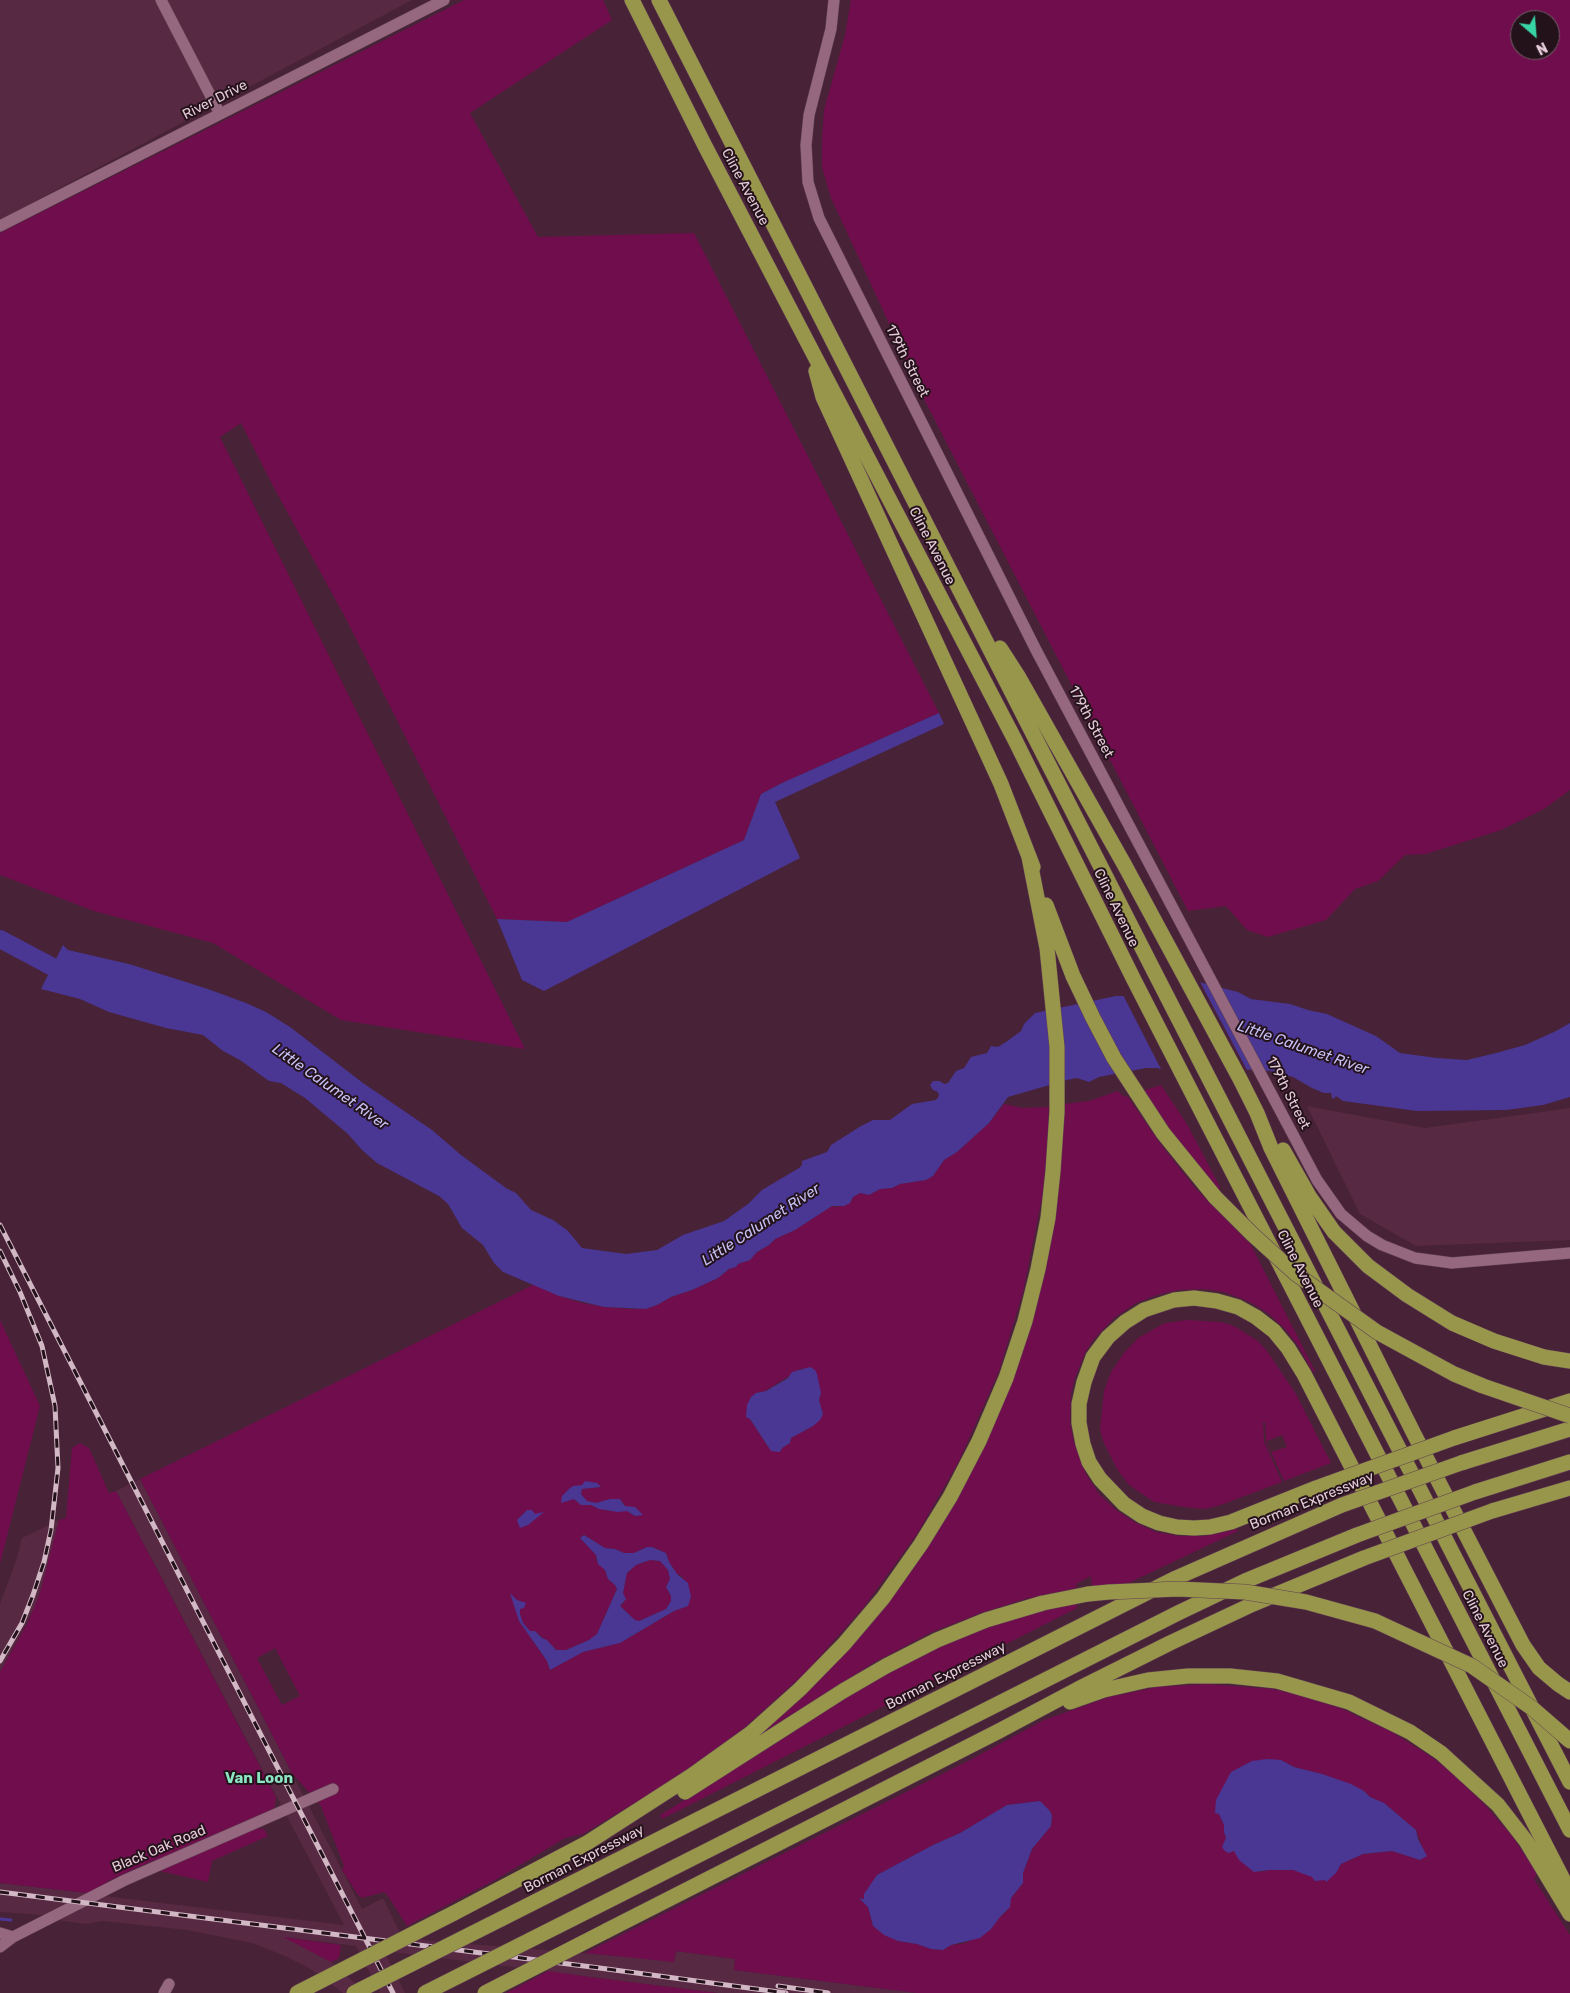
<!DOCTYPE html>
<style>
body{margin:0}
#map{position:relative;width:1570px;height:1993px;overflow:hidden;background:#482237;font-family:Rubik,sans-serif}
canvas{display:block}
.north{position:absolute;left:1510px;top:10px;width:50px;height:50px;box-sizing:border-box;background:#24121b;border:1px solid #725c67;border-radius:50%;rotate:153deg;font-size:14px;font-weight:700;line-height:20px;text-align:center;color:#e6ccd9}
.north::after{content:'';display:block;margin:auto;width:18px;height:22px;background:#38d4a6;clip-path:polygon(50% 0,100% 100%,50% 72%,0 100%)}
</style>
<div id="map">
<canvas width="1570" height="1993"></canvas>
<div class="north">N</div>
</div>
<script>
const c = document.querySelector('canvas').getContext('2d');
c.lineJoin = 'round';
function fillPath(path, color) { c.fillStyle = color; c.fill(path, 'evenodd'); }
const poly = rows => new Path2D(rows.map(r => 'M' + r).join(''));
function stroke(path, color, width, dash) { c.strokeStyle = color; c.lineWidth = width; c.lineCap = dash ? 'butt' : 'round'; c.setLineDash(dash || []); c.stroke(path); }
function label(font, color, halo, rows, align = 'center') {
  c.font = font + ' Rubik,sans-serif'; c.lineWidth = 4; c.setLineDash([]); c.textBaseline = 'middle'; c.strokeStyle = halo; c.fillStyle = color; for (const [text, x, y, turn = 0] of rows) {
    c.save(); c.translate(x, y); c.rotate((+turn || 0) * Math.PI / 180); c.textAlign = isNaN(turn) ? turn : align; if (halo) c.strokeText(text, 0, 0); c.fillText(text, 0, 0); c.restore();
  }
}
fillPath(poly([
 [0,0,412,0,0,220],
 [1307,1106,1425,1128,1570,1108,1570,1240,1416,1246,1360,1214],
 [140,1479,362,1909,383,1898,402,1937,433,1941,632,1957,674,1962,676,1951,735,1959,734,1970,917,1993,718,1993,384,1951,405,1993,380,1993,356,1946,285,1937,331,1962,366,1993,343,1993,309,1968,285,1956,252,1943,187,1930,102,1921,86,1924,56,1920,104,1896,344,1925,116,1491],
 [59,1520,48,1570,35,1606,0,1672,0,1604,16,1561,22,1538],
 [0,1883,87,1893,43,1915,0,1912]
]), '#572942');
fillPath(poly([
 [464,0,603,0,612,20,470,113,538,237,694,233,939,713,782,783,761,794,744,840,567,922,497,919,345,617,273,486,241,423,220,437,525,1049,341,1020,213,943,94,911,0,875,0,233],
 [851,0,1570,0,1570,790,1544,809,1501,830,1426,854,1405,855,1378,881,1355,889,1326,920,1268,937,1247,930,1226,906,1188,911,925,401,831,198,822,167,822,139,824,110,845,35],
 [1520,20,1550,20,1550,50,1520,50],
 [1161,1085,1187,1124,1220,1187,1219,1191,1186,1153,1142,1091],
 [1118,1091,1123,1096,1128,1097,1162,1146,1196,1189,1251,1245,1315,1371,1313,1372,1299,1347,1285,1329,1269,1314,1250,1302,1224,1292,1204,1289,1179,1290,1157,1295,1136,1303,1114,1318,1093,1340,1085,1353,1075,1378,1071,1393,1070,1422,1074,1443,1086,1474,1099,1494,1116,1510,1136,1523,1156,1532,1179,1536,1205,1536,1237,1529,1238,1531,1093,1600,1091,1576,1076,1584,1077,1588,1025,1599,981,1613,932,1632,875,1662,759,1735,873,1618,1010,1379,1064,1104,1089,1101],
 [1004,1104,1023,1108,1049,1107,1046,1161,1042,1198,1023,1292,999,1371,959,1461,917,1534,863,1608,806,1672,745,1727,707,1756,659,1788,583,1834,565,1838,495,1880,407,1926,388,1896,384,1892,362,1898,358,1895,342,1870,344,1866,321,1806,292,1773,140,1479,535,1284,559,1296,582,1303,604,1307,629,1309,646,1309,657,1305,671,1297,692,1290,718,1278,729,1269,736,1267,738,1264,750,1260,757,1252,769,1245,775,1239,795,1230,832,1206,837,1207,850,1203,853,1197,860,1193,869,1195,880,1189,892,1188,900,1184,926,1180,933,1176,944,1160,957,1152,989,1123],
 [802,1368,821,1393,819,1400,823,1414,813,1426,791,1438,790,1443,782,1448,780,1452,768,1447,750,1419,756,1393,765,1391],
 [582,1485,601,1487,582,1489,581,1494,587,1501,596,1503,610,1499,623,1502,625,1506,638,1509,635,1516,627,1511,609,1511,591,1505,581,1505,574,1499,561,1502],
 [584,1535,605,1548,615,1549,624,1553,634,1553,647,1547,652,1547,666,1553,669,1562,677,1574,682,1576,688,1606,674,1611,620,1643,583,1652,550,1670,547,1661,519,1621,514,1596,523,1623,530,1631,535,1631,557,1650,566,1650,589,1640,597,1634,617,1589,615,1585,608,1579,605,1570,596,1560,596,1555,580,1538],
 [275,1648,300,1696,282,1705,257,1658],
 [0,1320,40,1406,0,1564],
 [1187,1320,1221,1322,1234,1326,1258,1341,1267,1351,1296,1394,1331,1463,1284,1481,1266,1441,1265,1422,1263,1422,1264,1441,1282,1482,1218,1506,1204,1509,1184,1507,1154,1502,1129,1485,1117,1469,1103,1441,1100,1429,1104,1391,1111,1372,1124,1353,1138,1338,1165,1323],
 [1282,1435,1287,1447,1271,1452,1267,1441],
 [80,1443,89,1448,109,1493,116,1491,276,1797,274,1811,158,1860,152,1861,108,1881,105,1885,87,1893,0,1883,0,1672,28,1622,40,1593,59,1520,66,1518,72,1448],
 [650,1560,660,1561,668,1570,670,1579,666,1587,671,1596,671,1601,666,1609,639,1621,635,1620,620,1606,624,1603,623,1593,627,1573,636,1565],
 [1076,1603,1077,1608,662,1819,660,1815,718,1780,879,1677,961,1636,1031,1613],
 [1207,1684,1272,1689,1296,1694,1340,1708,1392,1732,1433,1758,1453,1774,1485,1805,1512,1836,1537,1873,1534,1879,1570,1935,1570,1993,917,1993,734,1970,735,1959,676,1951,674,1962,585,1953,970,1760,1044,1720,1109,1697,1157,1687],
 [1281,1760,1294,1767,1322,1774,1364,1791,1370,1797,1384,1803,1416,1830,1421,1843,1420,1860,1392,1851,1363,1854,1341,1864,1336,1873,1312,1877,1294,1870,1269,1870,1259,1872,1234,1851,1226,1838,1224,1832,1224,1825,1219,1814],
 [1040,1801,1050,1811,1052,1816,1051,1826,1032,1849,1023,1873,1023,1883,1011,1898,1007,1911,1000,1917,991,1929,966,1943,951,1945,943,1950,931,1949,917,1944,898,1941,873,1926,868,1907,860,1898,864,1899,865,1894,877,1875,933,1845,960,1833,1007,1805],
 [253,1828,264,1829,268,1836,212,1861,208,1882,156,1870],
 [283,1937,341,1945,339,1958,331,1962],
 [548,1971,590,1977,718,1993,506,1993]
]), '#700e4d');
fillPath(poly([
 [939,713,944,724,775,802,800,858,544,991,522,980,497,919,567,922,744,840,761,794,782,783],
 [63,945,68,950,129,964,208,989,246,1003,266,1012,290,1027,363,1083,432,1130,461,1155,506,1188,516,1193,531,1210,553,1220,568,1231,582,1248,626,1254,657,1250,683,1235,724,1221,748,1204,762,1190,799,1168,802,1165,802,1161,827,1152,831,1145,861,1126,873,1120,890,1120,912,1104,936,1100,939,1096,938,1092,933,1090,930,1085,933,1081,940,1081,944,1084,948,1083,956,1071,964,1068,971,1057,987,1053,991,1046,998,1047,1006,1042,1021,1031,1024,1024,1035,1013,1116,996,1127,996,1195,981,1238,992,1251,999,1290,1004,1308,1010,1327,1014,1376,1036,1400,1053,1437,1058,1467,1060,1496,1053,1525,1045,1556,1031,1570,1023,1570,1097,1543,1105,1506,1110,1417,1111,1343,1101,1336,1096,1334,1099,1332,1098,1331,1093,1324,1093,1312,1088,1293,1077,1270,1071,1239,1069,1169,1072,1157,1068,1146,1068,1099,1077,1089,1082,1077,1078,1067,1080,1008,1097,989,1123,957,1152,944,1160,933,1176,926,1180,900,1184,892,1188,880,1189,869,1195,860,1193,853,1197,850,1203,844,1206,832,1206,795,1230,775,1239,769,1245,757,1252,750,1260,738,1264,736,1267,729,1269,718,1278,692,1290,671,1297,657,1305,646,1309,604,1307,559,1296,503,1272,494,1263,483,1245,462,1228,448,1204,439,1196,377,1163,362,1150,348,1134,305,1098,281,1083,269,1081,240,1060,223,1051,203,1035,166,1028,109,1012,80,999,41,989],
 [810,1367,815,1370,817,1374,821,1393,819,1400,823,1414,820,1420,813,1426,791,1438,790,1443,782,1448,780,1452,771,1451,750,1419,746,1417,747,1405,751,1397,756,1393,766,1391,788,1378,792,1372],
 [585,1481,597,1483,601,1487,582,1489,581,1494,587,1501,596,1503,610,1499,620,1499,625,1506,635,1507,643,1515,635,1516,627,1511,618,1512,599,1509,591,1505,581,1505,574,1499,561,1503,562,1496,569,1489,573,1486,582,1485],
 [527,1510,532,1510,535,1514,544,1512,528,1525,520,1528,517,1520],
 [584,1535,605,1548,615,1549,624,1553,634,1553,647,1547,652,1547,666,1553,669,1562,677,1574,688,1583,691,1597,688,1606,674,1611,620,1643,583,1652,550,1670,547,1661,519,1621,510,1593,517,1600,526,1603,524,1608,520,1609,520,1614,523,1623,530,1631,535,1631,542,1638,547,1640,556,1650,566,1650,589,1640,597,1634,617,1589,615,1585,608,1579,605,1570,598,1564,596,1555,580,1538],
 [650,1560,660,1561,668,1570,670,1579,666,1587,671,1596,671,1601,666,1609,639,1621,635,1620,620,1606,626,1599,623,1593,627,1573,636,1565],
 [1267,1759,1281,1760,1294,1767,1322,1774,1351,1784,1364,1791,1370,1797,1384,1803,1416,1830,1418,1839,1427,1856,1420,1860,1392,1851,1363,1854,1341,1864,1336,1873,1326,1882,1325,1880,1315,1881,1312,1877,1293,1870,1269,1870,1254,1872,1239,1860,1234,1851,1229,1853,1225,1851,1222,1847,1226,1838,1224,1832,1224,1825,1219,1814,1215,1813,1216,1800,1231,1772,1252,1761],
 [1040,1801,1050,1811,1052,1816,1051,1826,1032,1849,1023,1873,1023,1883,1011,1898,1010,1907,1000,1917,991,1929,980,1938,951,1945,943,1950,931,1949,917,1944,898,1941,884,1935,873,1926,868,1907,859,1898,864,1899,864,1894,877,1875,933,1845,960,1833,1007,1805]
]), '#4a3693');
fillPath(poly([
 [1171,979,1199,980,1248,1072,1196,1075,1169,1075,1163,1073,1122,993,1127,994]
]), '#482237');
stroke(poly([
 [0,1919,11,1920]
]), '#4a3693', 3);
stroke(poly([
 [0,939,64,973,75,975]
]), '#4a3693', 18);
const minor = poly([
 [161,0,220,114],
 [834,0,831,29,809,115,806,145,808,182,819,218,1036,650,1317,1180,1341,1214,1367,1236,1382,1245,1415,1258,1452,1263,1570,1253],
 [0,226,444,0],
 [0,1933,13,1937,125,1880,333,1789],
 [0,1947,13,1937],
 [164,1993,169,1984]
]);
const highway = poly([
 [632,0,705,146,1015,740,1134,980,1570,1830],
 [659,0,1158,979,1570,1782],
 [816,371,823,397,1001,784,1033,867],
 [1000,648,1018,676,1124,864,1240,1079,1257,1113,1271,1148,1414,1434,1523,1645,1539,1668,1558,1684,1570,1692],
 [1046,905,1073,976,1093,1018,1114,1058,1163,1133,1215,1197],
 [1283,1150,1309,1196,1334,1232,1368,1266,1407,1295,1452,1323,1494,1341,1544,1357,1570,1361],
 [1454,1438,1570,1401],
 [1461,1463,1570,1429],
 [1316,1488,1231,1522,1210,1527,1194,1528,1177,1527,1159,1523,1142,1516,1124,1504,1100,1479,1089,1462,1083,1444,1079,1423,1079,1404,1084,1382,1093,1357,1108,1337,1125,1322,1144,1310,1174,1300,1194,1298,1217,1301,1238,1307,1256,1317,1274,1331,1288,1348,1304,1374,1570,1893],
 [1475,1492,1570,1462],
 [1492,1511,1570,1488],
 [1070,1702,1104,1690,1148,1680,1188,1676,1230,1676,1277,1681,1349,1702,1410,1732,1441,1753,1498,1805,1526,1841,1570,1914],
 [685,1792,843,1691,886,1666,937,1640,986,1620,1043,1603,1088,1594],
 [454,1913,587,1843,691,1776,751,1733,800,1689,844,1644,883,1598,921,1544,950,1497,979,1441,1006,1378,1025,1321,1038,1269,1048,1218,1053,1171,1057,1112,1057,1047,1047,948,1029,857],
 [501,1919,1176,1578,1342,1505],
 [558,1926,1178,1613,1245,1581,1357,1535],
 [606,1931,999,1731,1078,1689,1170,1643,1253,1604,1364,1558]
]);
stroke(minor, '#614052', 12);
stroke(highway, '#614052', 16);
stroke(minor, '#95687f', 11);
stroke(highway, '#97964b', 15);
const rail = poly([
 [0,1225,393,1993],
 [0,1251,20,1292,42,1346,55,1406,58,1468,51,1530,44,1562,33,1595,22,1623,0,1661],
 [0,1892,592,1967,786,1993],
 [778,1986,828,1993]
]);
stroke(rail, '#d2b7c5', 5);
stroke(rail, '#24121b', 3, [9]);
const highwayBridge = poly([
 [1215,1197,1252,1234,1296,1274,1377,1332,1454,1374,1483,1386,1570,1416],
 [1316,1488,1454,1438],
 [1342,1505,1461,1463],
 [1357,1535,1475,1492],
 [1364,1558,1492,1511],
 [1088,1594,1109,1592,1178,1589,1245,1592,1306,1602,1375,1621,1472,1666,1532,1708,1570,1741],
 [297,1993,454,1913],
 [354,1993,501,1919],
 [425,1993,558,1926],
 [485,1993,606,1931]
]);
stroke(highwayBridge, '#614052', 16, []);
stroke(highwayBridge, '#97964b', 15);
label('14px', '#e6ccd9', '#24121b', [
 ["River Drive",215,100,-27],
 ["Cline Avenue",745,187,62],
 ["179th Street",907,361,63],
 ["Cline Avenue",932,546,63],
 ["179th Street",1091,722,62],
 ["Cline Avenue",1116,908,64],
 ["179th Street",1288,1093,63],
 ["Cline Avenue",1300,1269,63],
 ["Borman Expressway",1312,1501,-22],
 ["Cline Avenue",1485,1629,63],
 ["Borman Expressway",946,1676,-27],
 ["Black Oak Road",159,1849,-23],
 ["Borman Expressway",584,1859,-27]
]);
label('italic 15px', '#c4c0f3', '#24121b', [
 ["Little Calumet River",1303,1048,19],
 ["Little Calumet River",330,1087,35],
 ["Little Calumet River",761,1225,-33]
]);
label('bold 15px', '#8ce6c4', '#24121b', [
 ["Van Loon",259,1779]
]);
</script>
